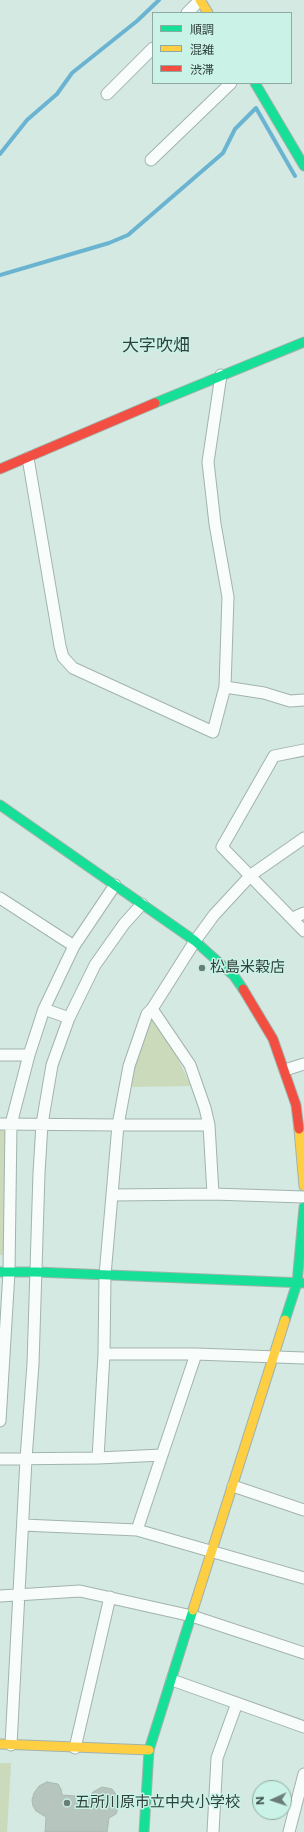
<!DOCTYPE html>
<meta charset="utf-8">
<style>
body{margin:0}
#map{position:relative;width:304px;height:1832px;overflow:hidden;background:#d3e9e2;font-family:Figtree,"Noto Sans JP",sans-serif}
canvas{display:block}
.legend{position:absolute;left:152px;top:12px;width:140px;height:72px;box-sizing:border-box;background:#caf2e6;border:1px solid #8daba2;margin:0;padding:5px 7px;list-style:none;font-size:12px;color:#31413c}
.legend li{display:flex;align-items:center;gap:8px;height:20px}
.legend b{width:20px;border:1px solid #8daba2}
.north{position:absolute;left:252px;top:1780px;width:40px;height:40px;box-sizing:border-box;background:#caf2e6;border:1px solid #8daba2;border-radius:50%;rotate:267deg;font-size:11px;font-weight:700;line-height:16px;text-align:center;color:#31413c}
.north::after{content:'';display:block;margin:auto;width:14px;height:18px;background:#6a7c76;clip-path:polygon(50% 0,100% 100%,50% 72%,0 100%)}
</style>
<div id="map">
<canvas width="304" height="1832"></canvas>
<ul class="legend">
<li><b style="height:5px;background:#16e098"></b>順調</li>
<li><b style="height:5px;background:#ffcf43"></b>混雑</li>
<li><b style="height:5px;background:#f24e42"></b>渋滞</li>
</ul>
<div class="north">N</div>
</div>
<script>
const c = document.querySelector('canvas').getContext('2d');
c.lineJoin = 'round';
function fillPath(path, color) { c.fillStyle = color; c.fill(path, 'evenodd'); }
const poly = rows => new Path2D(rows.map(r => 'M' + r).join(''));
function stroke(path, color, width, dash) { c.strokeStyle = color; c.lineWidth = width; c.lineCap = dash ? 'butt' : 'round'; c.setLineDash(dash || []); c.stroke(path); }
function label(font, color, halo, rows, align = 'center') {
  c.font = font + ' Figtree,"Noto Sans JP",sans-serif'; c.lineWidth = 3; c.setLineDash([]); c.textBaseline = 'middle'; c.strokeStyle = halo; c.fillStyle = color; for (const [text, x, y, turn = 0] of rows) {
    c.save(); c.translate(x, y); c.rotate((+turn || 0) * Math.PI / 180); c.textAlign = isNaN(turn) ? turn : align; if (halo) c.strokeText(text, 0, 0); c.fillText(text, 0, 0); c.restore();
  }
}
fillPath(poly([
 [152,1018,176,1055,191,1086,128,1087,147,1020],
 [0,1129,5,1129,5,1255,0,1255],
 [0,1763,11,1763,7,1832,0,1832]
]), '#cbdabb');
stroke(poly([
 [0,154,27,120,57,94,72,73,137,21,159,0],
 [0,275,109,243,128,235,223,153,235,129,256,108,295,176]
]), '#6bb4d1', 4);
const building = poly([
 [47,1782,58,1784,61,1789,62,1795,89,1797,93,1792,102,1787,112,1789,118,1797,120,1803,116,1814,109,1818,107,1832,45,1832,46,1817,36,1811,33,1806,32,1800,34,1793,39,1786,47,1782]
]);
fillPath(building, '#b6c5bd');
stroke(building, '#aab9b1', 1);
const street = poly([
 [187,13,200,0],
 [107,94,153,48],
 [151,160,231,83],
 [221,375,208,462,215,524,228,597,225,687],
 [28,458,60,646,63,657,73,668,213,732,225,687,264,693,290,701,304,700],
 [304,750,274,756,222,847,304,931],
 [0,898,74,946],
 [293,918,304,913],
 [44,1009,69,1018],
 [152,1009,190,1065,205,1108,209,1125,213,1194],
 [0,1055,29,1055],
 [285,1070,304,1064],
 [0,1124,118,1125,209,1125],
 [112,1195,213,1194,304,1197],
 [104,1354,196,1354],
 [0,1421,9,1272,11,1124,29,1055,44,1009,74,946,115,885],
 [98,1458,104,1354,105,1275,112,1195,118,1125,129,1066,147,1014,152,1009,195,941,214,915,251,875,304,838],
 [0,1459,98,1458,162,1455,196,1354,304,1358],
 [233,1486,304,1510],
 [23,1525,137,1530,304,1578],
 [137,1530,162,1455],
 [0,1596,80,1591,192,1616,304,1653],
 [172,1680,304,1727],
 [11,1745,26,1459,33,1364,39,1173,42,1124,52,1065,69,1018,95,965,124,924,142,904],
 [75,1748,110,1597],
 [213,1832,217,1758,237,1703],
 [289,1832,304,1774]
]);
const fast = poly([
 [255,83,304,166],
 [155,403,304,342],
 [0,805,195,941,234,976,243,989],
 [0,1272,36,1272,304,1283],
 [285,1320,297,1283,304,1207],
 [144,1832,149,1750,193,1610]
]);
const slow = poly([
 [200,0,208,13],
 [299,1129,304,1186],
 [193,1610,285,1320],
 [0,1744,149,1750]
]);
const jam = poly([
 [0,469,155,403],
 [243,989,273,1039,296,1105,299,1129]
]);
stroke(street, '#a2b3ad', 13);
stroke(fast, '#a2b3ad', 11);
stroke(slow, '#a2b3ad', 11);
stroke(jam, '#a2b3ad', 11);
stroke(street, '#f8fcfb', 11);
stroke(fast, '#16e098', 9);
stroke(slow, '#ffcf43', 9);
stroke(jam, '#f24e42', 9);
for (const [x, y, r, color] of [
 [202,968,4,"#6a7c76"],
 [67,1803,4,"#6a7c76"]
]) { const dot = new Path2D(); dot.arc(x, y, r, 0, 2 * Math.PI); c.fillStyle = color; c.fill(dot); stroke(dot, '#caf2e6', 1.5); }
label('15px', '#31413c', '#caf2e6', [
 ["松島米穀店",210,968],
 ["五所川原市立中央小学校",75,1803]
], 'left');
label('17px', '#31413c', '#caf2e6', [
 ["大字吹畑",156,346]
]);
</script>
